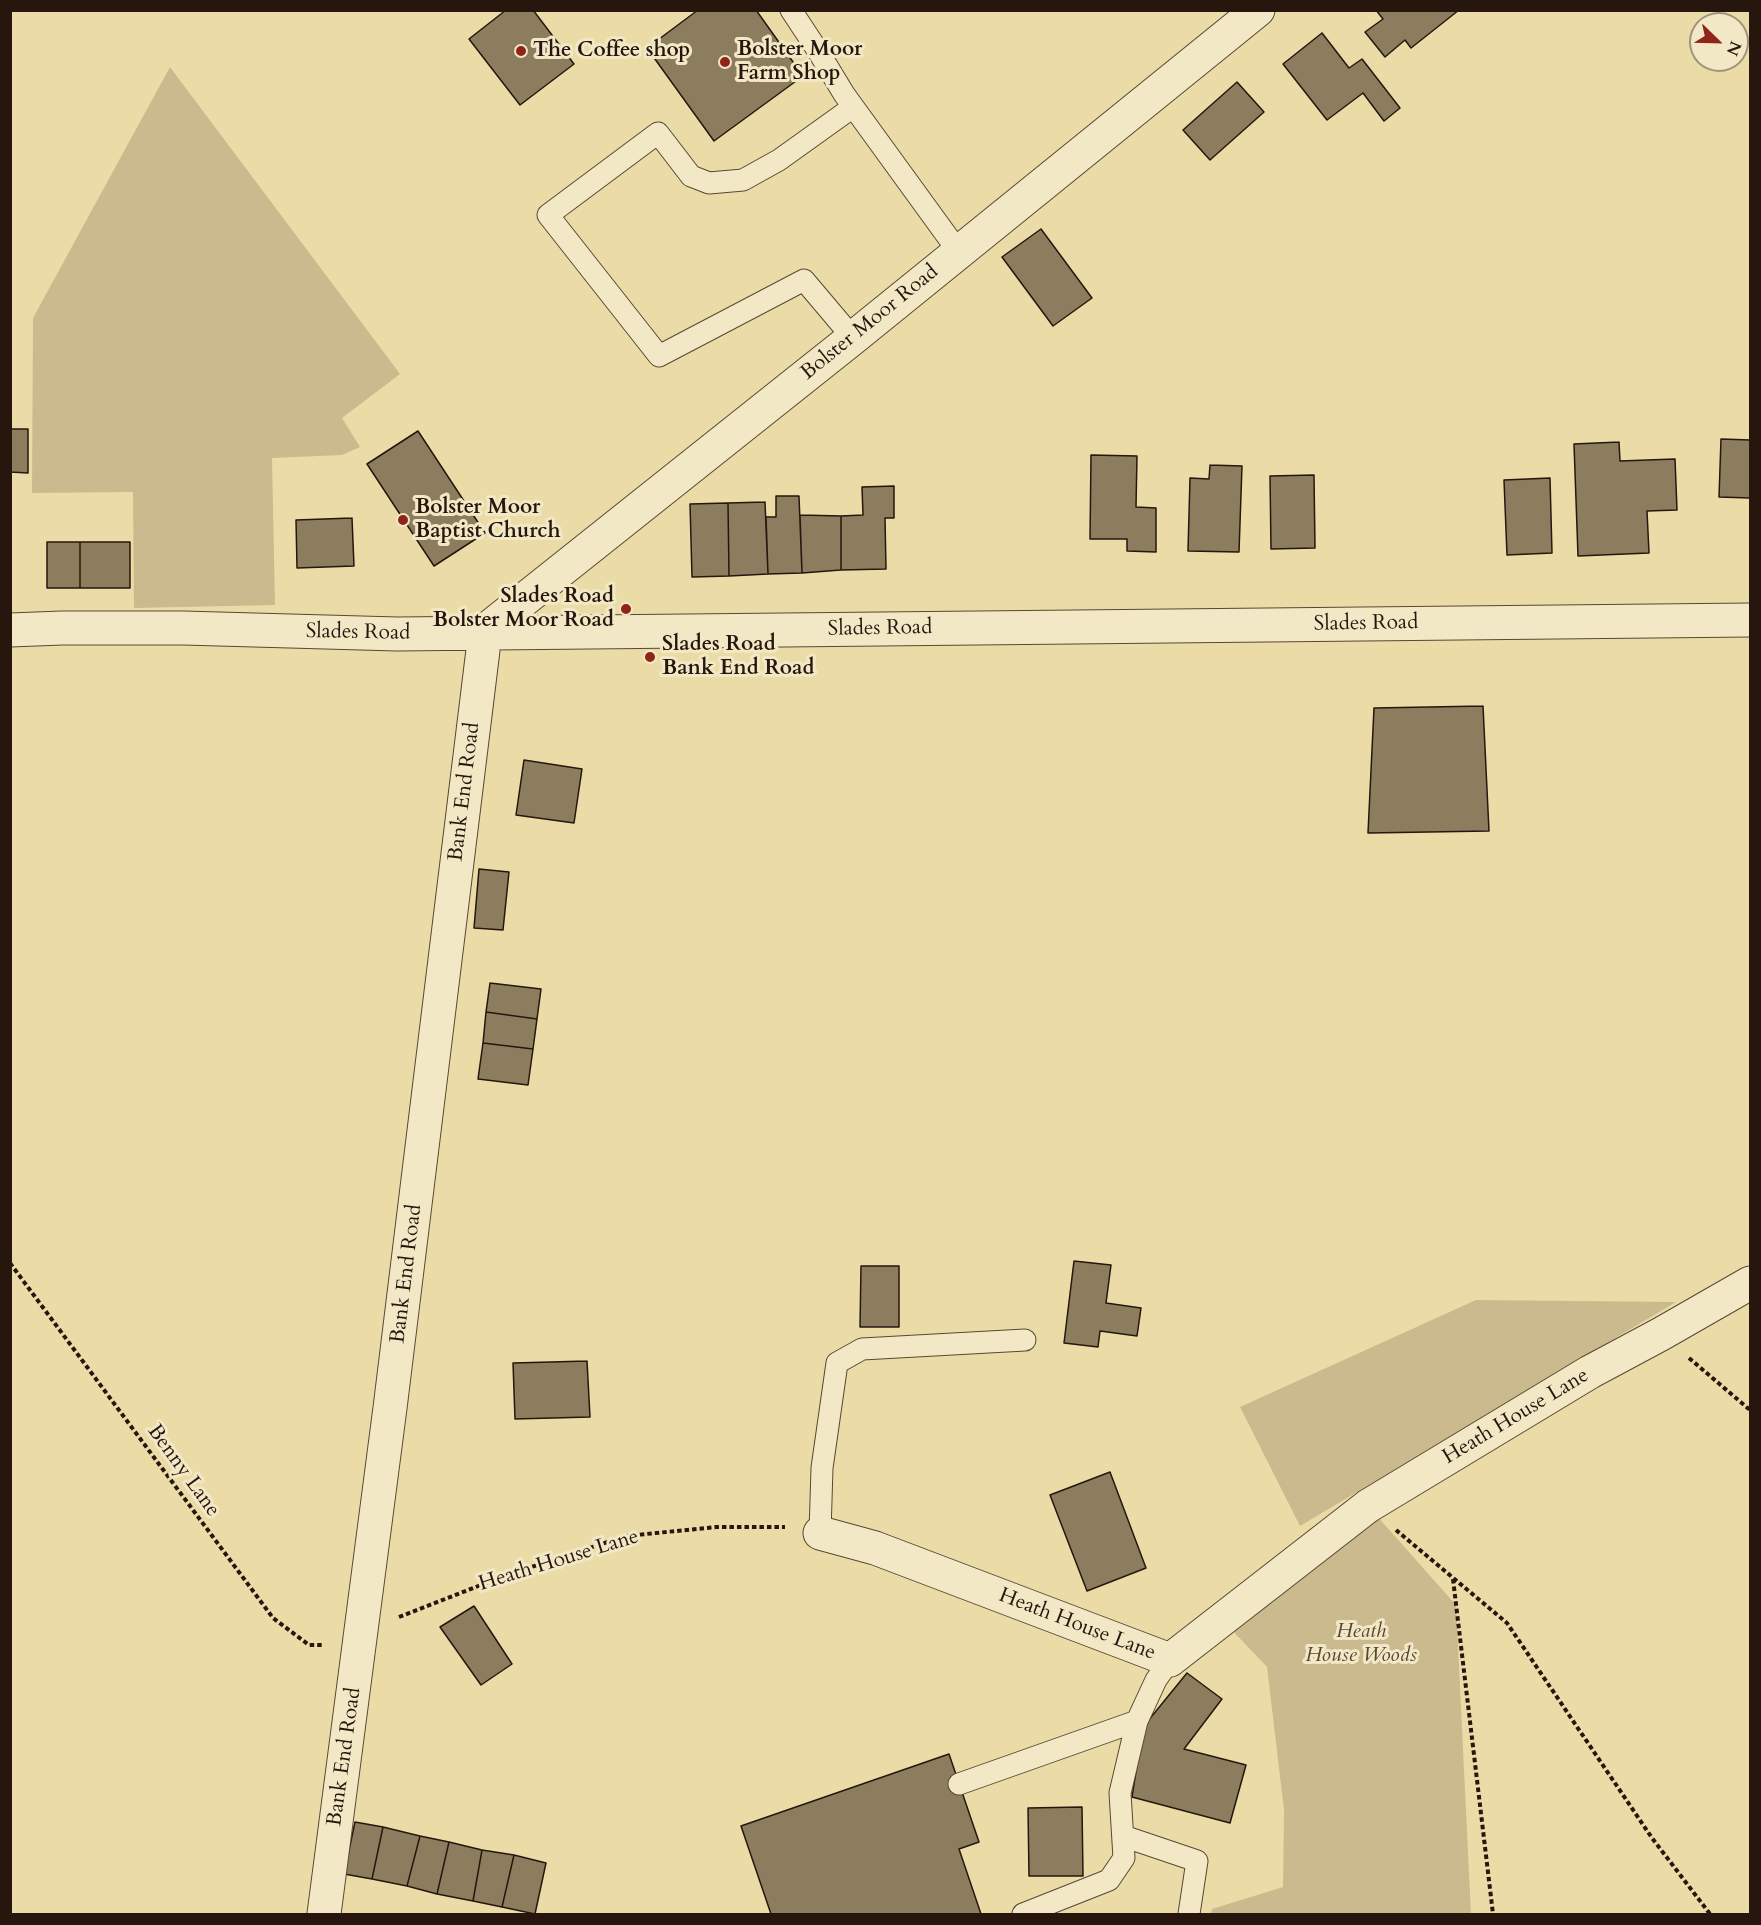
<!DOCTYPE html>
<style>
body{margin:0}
#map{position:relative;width:1761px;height:1925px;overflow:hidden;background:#ebdca7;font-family:Cardo,serif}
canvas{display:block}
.frame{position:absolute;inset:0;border:12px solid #26160e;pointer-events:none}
.north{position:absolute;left:1689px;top:12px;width:60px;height:60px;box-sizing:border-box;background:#f2e8c6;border:2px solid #a0947c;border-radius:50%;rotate:113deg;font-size:16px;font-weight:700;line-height:24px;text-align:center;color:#26160e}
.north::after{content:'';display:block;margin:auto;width:21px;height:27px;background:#8f2418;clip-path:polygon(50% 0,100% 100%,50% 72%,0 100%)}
</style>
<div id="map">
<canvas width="1761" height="1925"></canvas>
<div class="frame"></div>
<div class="north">N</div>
</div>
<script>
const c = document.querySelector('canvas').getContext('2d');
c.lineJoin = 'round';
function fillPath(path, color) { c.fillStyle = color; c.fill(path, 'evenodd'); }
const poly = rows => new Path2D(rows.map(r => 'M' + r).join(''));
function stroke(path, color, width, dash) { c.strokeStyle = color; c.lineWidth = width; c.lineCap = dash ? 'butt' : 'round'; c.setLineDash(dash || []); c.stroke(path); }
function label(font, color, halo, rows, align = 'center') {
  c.font = font + ' Cardo,serif'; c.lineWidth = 6; c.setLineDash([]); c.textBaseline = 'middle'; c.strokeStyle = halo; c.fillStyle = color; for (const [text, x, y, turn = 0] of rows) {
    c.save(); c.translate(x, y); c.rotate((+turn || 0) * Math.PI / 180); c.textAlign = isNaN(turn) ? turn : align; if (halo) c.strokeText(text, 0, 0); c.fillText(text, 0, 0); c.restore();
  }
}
fillPath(poly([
 [170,67,400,374,342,418,360,447,342,455,272,458,275,605,134,608,133,492,32,493,33,318],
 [1476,1300,1676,1302,1300,1526,1240,1407],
 [1368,1506,1456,1605,1471,1914,1211,1914,1212,1909,1283,1887,1284,1810,1267,1667,1229,1627]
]), '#caba8d');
const building = poly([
 [506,10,533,10,574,64,520,105,469,39,506,10],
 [698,10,756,10,803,76,714,141,647,48,698,10],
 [1376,10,1459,10,1411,48,1405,40,1385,57,1365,32,1383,19,1376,10],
 [1322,33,1349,68,1362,59,1400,108,1384,121,1363,93,1327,120,1283,64,1322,33],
 [1237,82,1264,112,1210,160,1183,130,1237,82],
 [1041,229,1092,298,1053,326,1002,257,1041,229],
 [10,429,28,429,28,473,10,472,10,429],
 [418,431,485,533,434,566,367,464,418,431],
 [1721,439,1750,440,1750,498,1719,497,1721,439],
 [1619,442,1620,461,1675,459,1677,510,1647,511,1649,553,1578,556,1574,444,1619,442],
 [1091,455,1137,456,1136,507,1156,508,1156,552,1127,551,1127,539,1090,539,1091,455],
 [1210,465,1242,466,1239,552,1188,551,1190,478,1209,479,1210,465],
 [1314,475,1315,548,1271,549,1270,476,1314,475],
 [1550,478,1552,553,1507,555,1504,480,1550,478],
 [894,486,894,518,885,518,886,569,841,570,841,516,863,515,862,487,894,486],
 [776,496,799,496,802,573,768,574,766,517,776,517,776,496],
 [765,502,768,574,729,576,728,503,765,502],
 [728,503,729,576,692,577,690,504,728,503],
 [800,515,841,516,841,570,802,573,800,515],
 [352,518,354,566,297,568,296,520,352,518],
 [47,542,80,542,80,588,47,588,47,542],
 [80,542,130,542,130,588,80,588,80,542],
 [1483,706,1489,831,1368,833,1374,708,1483,706],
 [524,760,582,769,574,823,516,815,524,760],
 [479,869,509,872,503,930,474,928,479,869],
 [490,983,541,989,537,1019,486,1012,490,983],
 [486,1012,537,1019,533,1049,483,1043,486,1012],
 [483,1043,533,1049,528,1085,478,1079,483,1043],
 [1074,1261,1111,1265,1106,1303,1141,1308,1137,1336,1100,1331,1098,1347,1064,1343,1074,1261],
 [861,1266,899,1266,899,1327,860,1327,861,1266],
 [587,1361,590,1417,515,1419,513,1363,587,1361],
 [1110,1472,1146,1568,1087,1591,1050,1495,1110,1472],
 [474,1606,512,1664,481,1685,440,1627,474,1606],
 [1187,1673,1222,1699,1184,1749,1246,1765,1230,1823,1132,1797,1143,1727,1187,1673],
 [949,1754,979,1842,959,1849,981,1914,771,1914,741,1826,949,1754],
 [1082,1807,1083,1876,1029,1876,1028,1808,1082,1807],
 [355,1822,383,1827,372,1879,344,1874,355,1822],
 [383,1827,420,1836,407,1886,372,1879,383,1827],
 [420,1836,449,1842,437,1894,407,1886,420,1836],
 [449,1842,482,1850,473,1901,437,1894,449,1842],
 [482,1850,514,1855,502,1907,473,1901,482,1850],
 [514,1855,546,1863,535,1914,502,1907,514,1855]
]);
fillPath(building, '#8c7d5e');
stroke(building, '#26160e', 1.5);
const service = poly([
 [791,10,818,51,844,94,958,251],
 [853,338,804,280,659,356,548,215,658,133,691,176,709,183,743,180,779,160,853,107],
 [820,1533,822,1468,837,1363,862,1349,1025,1340],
 [959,1784,1137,1721],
 [1123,1836,1197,1861,1189,1914],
 [1023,1914,1109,1880,1124,1858,1120,1793,1137,1721,1156,1680,1170,1660]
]);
const minor = poly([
 [10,630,62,628,183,628,397,634,1750,620],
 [481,634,853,338,1258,10],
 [820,1533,875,1548,1170,1660,1368,1506,1590,1372,1661,1334,1750,1283],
 [324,1914,390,1408,483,650,481,634]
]);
stroke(service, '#574834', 23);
stroke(minor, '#574834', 35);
stroke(poly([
 [10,1263,273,1618,309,1645,322,1645],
 [1689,1358,1750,1410],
 [1396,1530,1507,1623,1652,1838,1710,1914],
 [1453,1579,1493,1914],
 [399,1617,504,1576,626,1536,716,1527,785,1527]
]), '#26160e', 4, [4.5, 3]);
stroke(service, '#f2e8c6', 21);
stroke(minor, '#f2e8c6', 33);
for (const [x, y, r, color] of [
 [521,51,6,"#8f2418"],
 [725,62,6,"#8f2418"],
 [403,520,6,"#8f2418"],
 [626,609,6,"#8f2418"],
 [650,657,6,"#8f2418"]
]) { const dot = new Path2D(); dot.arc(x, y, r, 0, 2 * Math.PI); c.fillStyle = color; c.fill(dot); stroke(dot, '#f2e8c6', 2); }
label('bold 21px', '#26160e', '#f2e8c6', [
 ["Bolster Moor",737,50],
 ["Farm Shop",737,74],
 ["The Coffee shop",533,51],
 ["Bolster Moor",415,508],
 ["Baptist Church",415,532],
 ["Slades Road",614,597,"right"],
 ["Bolster Moor Road",614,621,"right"],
 ["Slades Road",662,645],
 ["Bank End Road",662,669]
], 'left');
label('21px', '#26160e', '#f2e8c6', [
 ["Bolster Moor Road",870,323,-39],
 ["Slades Road",1366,624,-1],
 ["Slades Road",880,629,-1],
 ["Slades Road",358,633,1],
 ["Bank End Road",465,792,-83],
 ["Bank End Road",407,1274,-83],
 ["Heath House Lane",1516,1417,-31],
 ["Benny Lane",183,1471,54],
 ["Heath House Lane",559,1561,-17],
 ["Heath House Lane",1077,1625,21],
 ["Bank End Road",345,1757,-82]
]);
label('italic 21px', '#574734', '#f2e8c6', [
 ["Heath",1361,1632],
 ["House Woods",1361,1656]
]);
</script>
